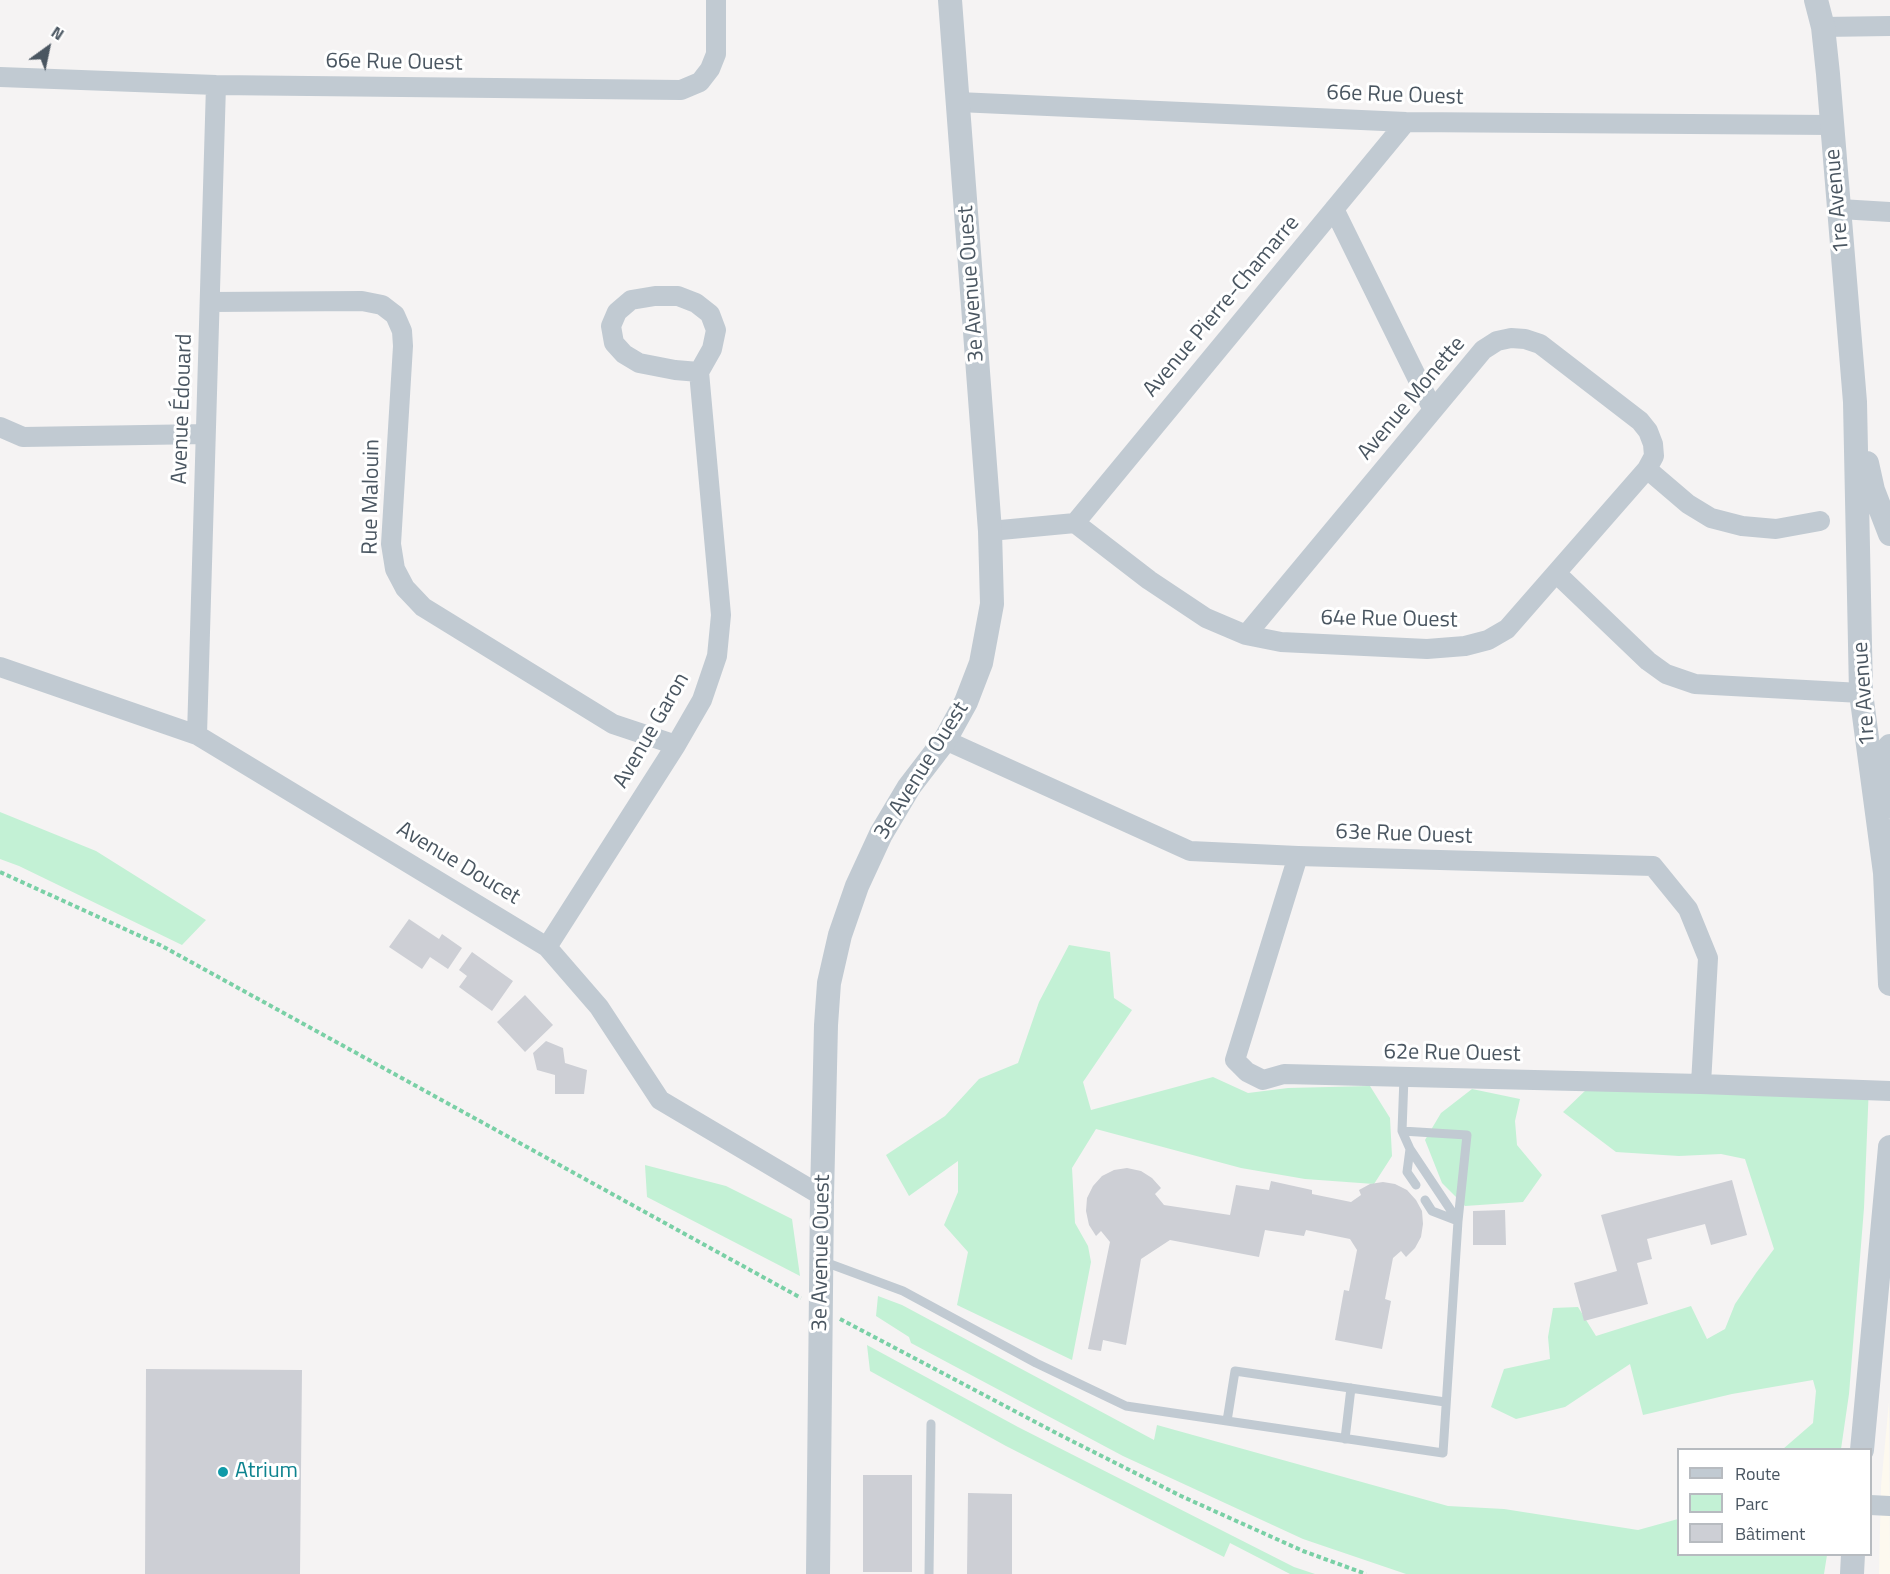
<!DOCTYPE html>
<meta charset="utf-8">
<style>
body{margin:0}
#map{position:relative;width:1890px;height:1574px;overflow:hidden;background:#f5f3f3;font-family:"Titillium Web",sans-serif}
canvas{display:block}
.legend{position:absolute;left:1677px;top:1448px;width:195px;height:108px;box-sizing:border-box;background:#fff;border:2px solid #b7bbc0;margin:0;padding:8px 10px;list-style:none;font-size:18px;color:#4a5661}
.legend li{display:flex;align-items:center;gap:12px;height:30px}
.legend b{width:30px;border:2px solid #b7bbc0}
.north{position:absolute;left:18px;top:18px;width:60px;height:60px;-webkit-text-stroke:4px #fff;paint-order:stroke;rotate:33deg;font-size:16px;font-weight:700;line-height:24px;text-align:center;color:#4a5661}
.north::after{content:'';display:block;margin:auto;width:21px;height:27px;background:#4a5661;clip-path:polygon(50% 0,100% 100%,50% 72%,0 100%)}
</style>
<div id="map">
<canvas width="1890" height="1574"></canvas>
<ul class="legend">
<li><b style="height:8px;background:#c1cad2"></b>Route</li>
<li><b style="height:16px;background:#c3f1d5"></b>Parc</li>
<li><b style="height:16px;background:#cdcfd5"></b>Bâtiment</li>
</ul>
<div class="north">N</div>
</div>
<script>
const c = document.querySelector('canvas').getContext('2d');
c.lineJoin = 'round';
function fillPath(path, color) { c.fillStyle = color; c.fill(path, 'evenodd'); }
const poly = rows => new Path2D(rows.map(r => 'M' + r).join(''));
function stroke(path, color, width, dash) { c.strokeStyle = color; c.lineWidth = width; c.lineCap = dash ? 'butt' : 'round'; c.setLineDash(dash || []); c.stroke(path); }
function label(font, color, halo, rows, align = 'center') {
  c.font = font + ' "Titillium Web",sans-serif'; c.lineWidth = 6; c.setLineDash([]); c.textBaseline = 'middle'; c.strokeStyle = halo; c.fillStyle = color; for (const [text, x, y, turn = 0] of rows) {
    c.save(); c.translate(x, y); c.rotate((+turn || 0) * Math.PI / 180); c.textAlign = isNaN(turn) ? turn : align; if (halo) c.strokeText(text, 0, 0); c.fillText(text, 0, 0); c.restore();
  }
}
fillPath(poly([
 [1889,1402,1890,1574,1879,1574,1881,1486]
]), '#fdf9ef');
fillPath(poly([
 [0,812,96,851,206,920,182,945,19,866,0,859],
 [1069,945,1110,952,1114,998,1132,1010,1083,1082,1091,1110,1213,1077,1248,1093,1288,1088,1370,1086,1390,1118,1392,1156,1374,1184,1305,1179,1241,1168,1096,1129,1072,1168,1075,1223,1088,1246,1091,1262,1072,1360,957,1305,968,1252,944,1225,958,1192,958,1161,909,1196,886,1155,945,1116,979,1079,1018,1063,1039,1002],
 [1869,1085,1864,1208,1849,1394,1841,1449,1783,1449,1813,1423,1816,1391,1813,1380,1732,1394,1643,1415,1630,1364,1565,1407,1516,1419,1491,1407,1504,1369,1550,1359,1548,1337,1553,1308,1578,1307,1596,1336,1691,1306,1707,1339,1725,1329,1735,1304,1756,1273,1774,1249,1745,1159,1721,1154,1679,1156,1616,1152,1563,1112,1588,1088],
 [1472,1089,1520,1099,1515,1121,1517,1145,1542,1175,1523,1202,1465,1206,1442,1183,1425,1140,1441,1113],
 [645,1165,726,1186,792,1219,800,1276,647,1197],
 [878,1296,902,1305,1154,1440,1157,1425,1448,1506,1504,1509,1638,1530,1678,1519,1678,1554,1827,1555,1824,1574,1406,1574,1303,1539,1123,1456,911,1343,909,1337,876,1316],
 [867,1345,1018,1427,1294,1567,1315,1574,1290,1574,1230,1543,1224,1557,1006,1446,870,1371]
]), '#c3f1d5');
fillPath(poly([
 [409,919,439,939,442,934,462,948,448,969,430,957,422,969,389,947],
 [472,952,513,981,492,1011,459,987,467,976,459,970],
 [525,995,553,1025,525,1052,497,1022],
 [546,1041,563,1048,565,1063,587,1070,584,1094,555,1094,555,1075,537,1070,533,1053],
 [1127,1168,1141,1171,1152,1178,1161,1188,1155,1194,1164,1205,1230,1215,1236,1185,1269,1190,1271,1181,1312,1190,1312,1194,1351,1202,1361,1195,1359,1190,1370,1184,1383,1182,1395,1184,1407,1190,1416,1200,1422,1211,1423,1224,1421,1237,1415,1248,1406,1257,1401,1251,1393,1258,1385,1299,1391,1301,1382,1349,1335,1340,1344,1290,1349,1291,1357,1250,1350,1239,1306,1230,1304,1236,1265,1230,1259,1257,1170,1240,1141,1259,1126,1345,1103,1340,1101,1351,1088,1349,1110,1242,1101,1231,1096,1236,1089,1225,1086,1211,1087,1198,1093,1186,1102,1176,1114,1170],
 [1732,1180,1747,1235,1711,1245,1705,1224,1647,1239,1652,1259,1637,1263,1648,1304,1584,1321,1574,1283,1617,1271,1601,1215],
 [1505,1210,1506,1245,1473,1245,1473,1211],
 [146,1369,302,1370,300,1574,145,1574],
 [863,1475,912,1475,912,1572,863,1572],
 [968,1493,1012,1494,1012,1574,967,1574]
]), '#cdcfd5');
stroke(poly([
 [0,872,162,946,801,1298],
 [840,1319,1062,1436,1181,1496,1303,1551,1366,1574]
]), '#7ad0a6', 4, [4.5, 3]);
stroke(poly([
 [1402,1131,1467,1135,1458,1221,1432,1211,1425,1200],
 [1410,1149,1407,1172,1416,1185],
 [822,1261,903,1291,1036,1363,1126,1406,1443,1453,1458,1221,1410,1149,1402,1131,1404,1077],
 [1227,1421,1235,1371,1445,1402],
 [1345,1439,1351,1388],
 [929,1574,931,1424]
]), '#c1cad2', 9);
stroke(poly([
 [1823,27,1890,26],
 [0,77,216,85,681,90,700,82,710,69,716,54,716,0],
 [958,102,1406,122,1832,125],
 [1334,209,1433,410],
 [1840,209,1890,212],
 [211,302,362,301,382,305,395,315,402,331,403,346,391,544,395,569,405,588,423,607,613,724,676,745],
 [0,427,23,437,205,434],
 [1647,469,1688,504,1711,518,1742,526,1776,529,1820,521],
 [1075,523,1406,122],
 [990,531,1075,523,1149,580,1206,618,1246,635,1281,642,1427,649,1465,646,1488,640,1507,629,1556,573,1648,661,1666,674,1695,684,1861,693],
 [1246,635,1483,350,1497,341,1511,338,1525,339,1540,344,1640,421,1648,431,1653,444,1654,456,1647,469,1556,573],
 [0,667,197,735,547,947,599,1007,660,1100,822,1196],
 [197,735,216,85],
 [945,740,1190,851,1298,856,1653,866,1688,909,1708,958,1701,1084],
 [1298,856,1235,1060,1247,1072,1263,1080,1284,1074,1701,1084,1890,1091],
 [547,947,676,745,702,700,717,656,721,615,699,372,712,349,716,330,710,314,696,303,678,296,655,296,631,300,617,312,611,326,614,343,624,354,639,363,675,370,699,372],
 [1870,1505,1890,1506]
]), '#c1cad2', 20);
stroke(poly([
 [1816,0,1823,27,1828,74,1855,402,1861,693,1885,873,1890,984],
 [1867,463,1873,490,1890,534],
 [1888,807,1890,746],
 [1862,1450,1890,1147],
 [818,1574,822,1196,826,1025,829,983,840,935,857,886,881,834,909,787,945,740,966,702,981,663,992,604,990,531,950,0],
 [1852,1574,1853,1554]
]), '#c1cad2', 24);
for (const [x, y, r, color] of [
 [223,1472,6,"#0f9aa8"]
]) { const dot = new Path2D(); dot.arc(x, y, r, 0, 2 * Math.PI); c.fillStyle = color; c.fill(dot); stroke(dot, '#fff', 2); }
label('22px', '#4a5661', '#fff', [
 ["66e Rue Ouest",394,63,1],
 ["66e Rue Ouest",1395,96,2],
 ["1re Avenue",1838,201,-95],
 ["3e Avenue Ouest",972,284,-94],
 ["Avenue Pierre-Chamarre",1222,307,-50],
 ["Avenue Monette",1412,399,-50],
 ["Avenue Édouard",183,409,-88],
 ["Rue Malouin",372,497,-89],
 ["64e Rue Ouest",1389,620,1],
 ["1re Avenue",1865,694,-94],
 ["Avenue Garon",652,731,-60],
 ["3e Avenue Ouest",922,771,-58],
 ["63e Rue Ouest",1404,835,2],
 ["Avenue Doucet",458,864,31],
 ["62e Rue Ouest",1452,1054,1],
 ["3e Avenue Ouest",822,1253,-89]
]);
label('22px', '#0d838f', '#fff', [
 ["Atrium",235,1472]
], 'left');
</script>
